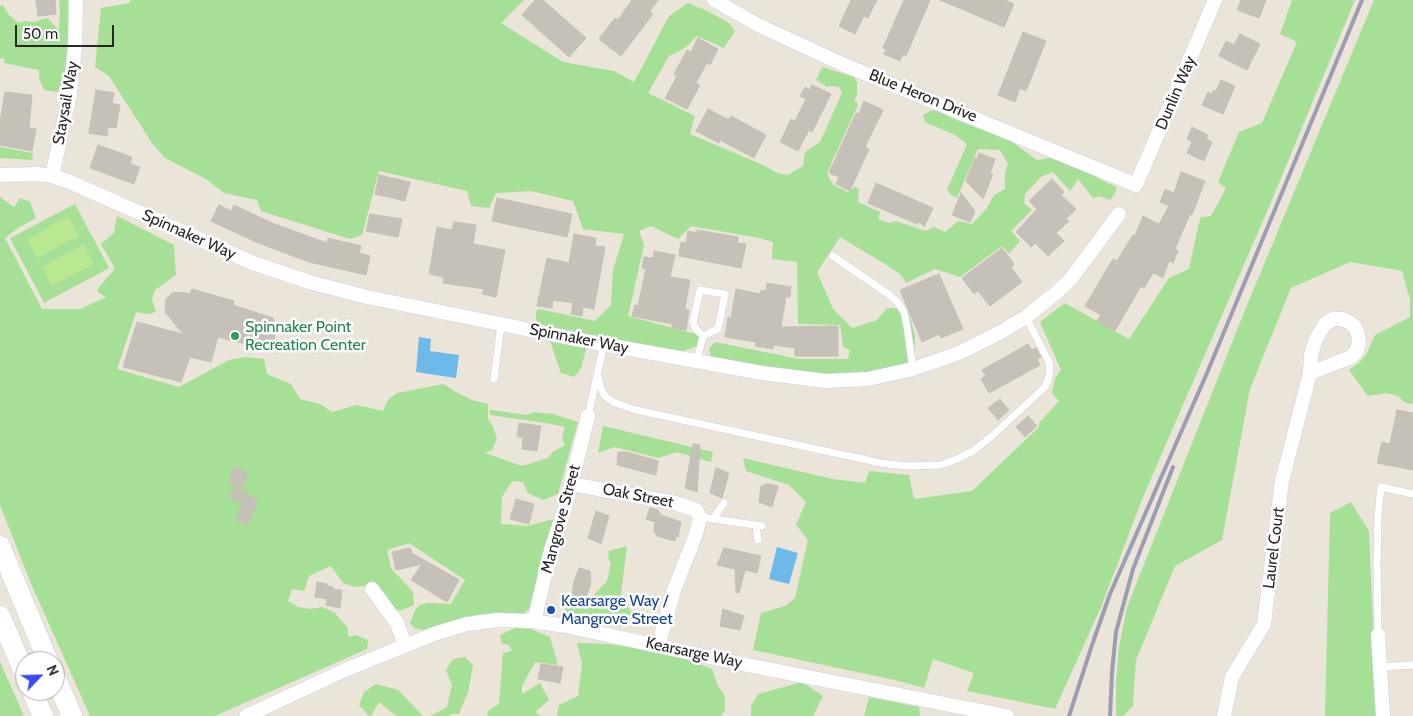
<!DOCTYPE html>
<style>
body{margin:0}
#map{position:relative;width:1413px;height:716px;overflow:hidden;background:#eae4d9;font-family:Cabin,sans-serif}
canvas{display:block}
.north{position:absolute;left:15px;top:651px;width:50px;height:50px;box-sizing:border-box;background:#fff;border:1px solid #a9a9a9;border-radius:50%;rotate:66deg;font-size:14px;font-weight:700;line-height:20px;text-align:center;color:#272727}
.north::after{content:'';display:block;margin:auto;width:18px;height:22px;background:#3b48f4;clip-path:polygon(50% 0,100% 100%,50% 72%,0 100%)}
.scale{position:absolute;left:15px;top:25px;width:99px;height:22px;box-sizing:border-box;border:2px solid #272727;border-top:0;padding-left:6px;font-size:15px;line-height:18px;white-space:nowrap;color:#272727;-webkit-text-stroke:4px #fff;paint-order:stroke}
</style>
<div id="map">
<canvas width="1413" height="716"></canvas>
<div class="north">N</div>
<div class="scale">50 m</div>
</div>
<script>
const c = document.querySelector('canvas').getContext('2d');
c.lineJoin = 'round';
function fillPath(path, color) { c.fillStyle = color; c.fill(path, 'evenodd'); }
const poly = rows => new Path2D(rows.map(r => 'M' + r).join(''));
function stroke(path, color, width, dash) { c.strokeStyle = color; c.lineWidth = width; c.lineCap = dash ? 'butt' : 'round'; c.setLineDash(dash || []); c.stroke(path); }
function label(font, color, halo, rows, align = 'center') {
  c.font = font + ' Cabin,sans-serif'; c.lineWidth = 5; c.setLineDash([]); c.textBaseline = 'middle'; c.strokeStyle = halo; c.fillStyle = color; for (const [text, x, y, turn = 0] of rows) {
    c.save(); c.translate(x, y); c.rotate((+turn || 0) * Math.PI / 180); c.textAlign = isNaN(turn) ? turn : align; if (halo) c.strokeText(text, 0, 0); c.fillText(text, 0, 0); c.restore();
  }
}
fillPath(poly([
 [59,0,68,0,69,26,64,89,57,92,44,90,39,78,39,70,4,63,5,59,0,58,0,6,3,5,9,15,18,23,25,21,34,22,47,18,59,30,60,11],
 [131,0,524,0,501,23,563,62,614,71,634,82,669,16,688,3,707,11,729,23,735,31,724,48,697,36,685,48,669,56,648,93,695,116,690,134,763,165,777,173,788,175,803,166,805,152,820,142,842,93,839,87,833,86,827,87,816,80,822,67,854,77,857,83,857,96,854,99,858,105,827,173,833,185,848,192,855,187,859,189,858,202,880,212,878,219,889,223,896,221,926,231,934,227,945,232,958,221,972,224,987,208,994,195,1005,189,1005,173,1008,164,1000,150,978,149,957,198,951,195,947,190,967,144,955,135,925,122,923,115,932,110,939,111,956,120,1008,139,1037,160,1050,158,1069,164,1116,187,1116,191,1110,200,1099,196,1093,198,1078,179,1070,191,1053,172,1041,177,1025,194,1024,203,1032,210,1011,231,1020,241,1009,254,1002,246,960,277,935,269,906,283,901,275,885,264,840,237,817,272,833,309,852,328,877,320,887,308,908,309,915,335,914,362,899,368,842,376,788,370,711,357,709,349,715,342,799,359,848,359,850,350,843,347,840,325,798,324,797,262,772,259,773,242,759,238,691,226,678,239,651,226,639,231,644,245,628,316,703,336,698,346,680,352,589,339,581,368,574,377,561,373,550,341,549,331,536,323,536,311,539,309,595,321,611,305,613,270,624,234,583,229,573,201,531,191,496,193,489,208,471,206,467,191,379,171,362,235,350,239,261,211,257,200,224,193,206,179,165,158,152,143,109,76,95,67,101,8,129,3],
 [1292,0,1355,0,1269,207,1143,497,1101,607,1055,709,967,691,974,673,933,659,924,688,895,680,753,650,761,613,785,606,795,598,808,540,796,525,806,502,789,485,746,471,743,458,832,479,865,483,869,471,909,475,914,499,972,491,1039,427,1039,423,1059,401,1052,393,1055,378,1061,370,1040,322,1065,303,1129,339,1169,278,1189,269,1199,223,1201,217,1211,216,1226,188,1218,182,1239,132,1262,123,1297,42,1280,34],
 [1374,0,1413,0,1413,403,1409,404,1403,401,1398,396,1386,393,1368,396,1349,370,1360,362,1367,353,1375,335,1410,317,1410,300,1402,271,1350,262,1291,288,1250,389,1222,540,1175,566,1136,660,1133,706,1123,716,1116,716,1116,682,1119,647,1127,607,1245,310],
 [0,147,33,153,32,160,0,158],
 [0,197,14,207,20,198,30,202,36,218,18,228,5,238,42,309,80,309,106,297,98,292,98,288,115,269,101,244,114,233,117,216,174,245,176,275,155,290,152,299,156,312,148,314,136,312,117,369,179,387,229,360,245,357,264,359,267,374,291,384,300,399,320,404,332,412,357,405,383,411,388,400,397,393,444,384,454,391,472,400,488,404,488,419,493,427,497,438,492,450,485,453,522,466,548,458,553,452,565,445,562,438,565,427,546,423,490,415,490,410,527,415,534,412,553,414,578,422,558,494,543,500,528,493,523,482,512,481,502,497,501,524,527,526,554,519,534,604,521,616,481,615,460,619,425,630,414,628,410,623,415,610,420,605,427,603,451,604,465,580,409,543,387,550,391,568,413,592,414,605,402,610,392,611,366,586,355,587,343,583,331,566,309,576,304,591,292,589,288,601,298,607,310,609,322,607,334,612,348,628,348,637,356,635,368,640,367,649,215,716,90,716,32,586,0,505],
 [75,204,109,268,44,303,10,238],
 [603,426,713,452,711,462,677,452,658,458,615,447,598,453],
 [1351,502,1369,531,1377,716,1325,716,1330,513],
 [627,546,620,601,628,607,632,613,632,618,630,622,624,625,616,627,609,625,600,620,580,617,576,618,566,612,565,607,568,604,576,603,584,606,607,581,611,563,608,558,609,551],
 [515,628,531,629,550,637,558,665,535,662,522,686,522,694,540,683,549,700,535,712,541,716,487,716,488,711,499,704,503,653,512,651,509,645,502,644,500,635],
 [577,643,608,644,637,648,686,659,712,669,718,686,725,696,725,710,721,716,557,716,559,705,578,696,582,664],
 [465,657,473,665,468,692,459,714,450,714,451,716,430,716,447,707,452,685,446,670,453,659],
 [0,661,4,671,24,716,0,716],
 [802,682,823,696,813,716,751,716,751,706,758,694],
 [376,684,398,690,423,716,396,716,379,702,371,716,369,716,359,705,364,692],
 [869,697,919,707,920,716,864,716]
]), '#a6e096');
fillPath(poly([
 [69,216,79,236,37,258,27,239],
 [84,244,94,264,52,286,42,267]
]), '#b9e792');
fillPath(poly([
 [419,337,431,339,430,351,459,355,456,378,416,372],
 [777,547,798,553,789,584,769,579]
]), '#6dbaea');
const building = poly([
 [36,0,55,0,56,14,38,16,36,0],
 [535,0,543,0,586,38,569,57,522,15,535,0],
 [632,0,658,0,649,12,653,14,621,56,599,39,615,18,618,20,632,0],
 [851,0,877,0,868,18,864,16,855,34,839,26,851,0],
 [904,0,930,0,906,56,903,54,900,61,884,54,886,49,883,48,904,0],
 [940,0,1005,0,1014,4,1004,27,940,0],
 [1241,0,1266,0,1259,18,1237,10,1241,0],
 [1023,32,1046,41,1026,91,1020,88,1015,102,998,95,1023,32],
 [1240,34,1260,44,1247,70,1219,56,1226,41,1234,45,1240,34],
 [698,38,718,49,710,65,707,63,696,83,700,85,687,109,665,98,677,76,674,74,687,50,691,52,698,38],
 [1221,80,1235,86,1223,114,1202,105,1208,92,1212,94,1213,90,1216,91,1221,80],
 [812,85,831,94,812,132,809,130,798,151,780,142,791,119,795,121,806,99,800,96,805,87,810,90,812,85],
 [96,90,114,93,112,103,120,105,116,128,108,127,107,136,89,133,96,90],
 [5,92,32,95,29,128,36,129,32,151,0,145,0,122,5,92],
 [864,101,883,110,865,147,869,149,850,191,836,184,839,177,829,173,856,113,859,114,864,101],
 [708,109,729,120,731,116,766,135,754,158,720,140,719,143,696,131,708,109],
 [1192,127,1208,135,1206,139,1212,142,1204,161,1187,153,1192,142,1187,139,1192,127],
 [98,145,132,157,130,164,140,167,134,184,90,168,98,145],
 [979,153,995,159,990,173,993,174,983,199,966,181,975,158,977,159,979,153],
 [1181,172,1205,181,1192,215,1190,214,1175,249,1178,251,1173,263,1169,261,1163,278,1153,273,1144,288,1141,286,1115,331,1097,321,1101,315,1085,306,1113,259,1117,261,1133,235,1135,236,1143,216,1159,224,1169,206,1160,202,1165,189,1174,193,1181,172],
 [379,175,410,182,405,201,375,194,379,175],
 [1052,179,1064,192,1061,195,1076,209,1066,219,1069,221,1056,233,1064,241,1048,256,1035,243,1031,247,1016,232,1037,209,1029,201,1052,179],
 [876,183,933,208,924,227,920,222,917,224,868,203,876,183],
 [961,193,975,211,970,222,952,215,961,193],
 [497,198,572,214,567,237,492,221,497,198],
 [219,205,231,211,234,205,272,223,327,243,328,238,361,246,359,253,370,256,366,275,309,262,258,243,211,221,219,205],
 [370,214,402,219,398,237,366,231,370,214],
 [454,222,476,225,473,244,505,250,496,297,482,294,484,289,443,283,444,277,429,274,437,227,452,230,454,222],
 [697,230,738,237,737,243,746,244,741,268,679,256,681,242,686,243,688,231,697,233,697,230],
 [574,234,596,238,595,246,605,247,594,309,583,307,582,316,571,314,573,303,553,300,552,308,537,306,547,258,569,263,574,234],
 [1002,248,1014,264,1011,267,1022,282,990,306,978,291,974,294,962,278,1002,248],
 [654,251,675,255,670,277,690,280,685,309,689,310,686,330,672,328,672,324,632,316,635,305,638,306,646,269,642,268,644,257,653,258,654,251],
 [939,274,963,329,941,338,939,334,922,342,900,290,939,274],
 [767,283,791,287,790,297,786,297,781,327,838,326,838,356,795,356,795,348,774,345,773,349,755,346,756,342,725,337,728,317,731,318,736,289,760,294,761,290,766,291,767,283],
 [192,289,234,301,233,305,273,318,276,327,274,342,265,349,218,337,211,362,190,357,181,382,123,367,137,322,183,334,165,312,166,299,172,293,180,292,190,294,192,289],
 [1028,344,1032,350,1036,348,1041,357,1037,359,1040,365,989,393,981,379,986,376,982,370,1028,344],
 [1000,399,1009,410,998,420,988,408,1000,399],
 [1397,410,1413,413,1413,470,1377,463,1382,442,1390,444,1397,410],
 [1028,416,1037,426,1025,437,1016,427,1028,416],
 [519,423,541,426,537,451,522,449,523,438,517,436,519,423],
 [693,444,700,445,697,492,685,488,693,444],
 [618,452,627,452,658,461,656,475,617,465,618,452],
 [234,467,248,473,243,487,229,483,234,467],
 [716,468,729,473,722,498,710,493,716,468],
 [767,484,778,486,772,507,759,502,761,486,767,484],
 [234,486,247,492,243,502,246,495,258,500,248,525,235,520,242,504,229,497,234,486],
 [516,499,534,504,529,524,510,519,516,499],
 [650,508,658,510,661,515,681,522,678,537,676,536,675,541,657,536,654,531,655,522,646,519,650,508],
 [596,511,609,516,601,544,588,538,596,511],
 [410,548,412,553,459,580,447,602,411,580,422,564,396,570,392,552,410,548],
 [724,548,761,556,757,573,745,570,739,593,736,592,735,569,717,565,724,548],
 [579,568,590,571,591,582,585,602,571,599,574,582,579,568],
 [317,582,327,584,327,586,333,587,332,589,342,590,340,608,326,605,327,599,315,597,317,582],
 [723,609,744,616,740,630,720,626,723,609],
 [541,664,563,667,560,683,538,679,541,664]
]);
fillPath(building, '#c5c1b9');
stroke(building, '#c5c0b3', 1);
const service = poly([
 [833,256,891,296,898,303,904,312,907,326,913,369],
 [697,361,703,336,718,329,725,294,700,290,693,322,695,328,703,336],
 [598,376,601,389,605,396,613,402,636,410,881,463,905,466,941,465,957,459,973,451,992,436,1045,387,1048,380,1050,371,1049,362,1026,317],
 [494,379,501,324],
 [588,416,604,344],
 [700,517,762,526],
 [713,519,724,503],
 [756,525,758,540],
 [1378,635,1377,562,1378,516,1381,487,1413,494],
 [1380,667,1413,665]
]);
const minor = poly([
 [714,0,758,25,842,64,1136,185,1215,0],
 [0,175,37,174,52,176,70,182,253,263,309,282,367,297,580,340,762,373,826,381,868,379,913,369,959,353,999,333,1026,317,1057,292,1070,280,1119,214],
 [52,176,70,94,75,48,76,0],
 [571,484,675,503,696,510,700,517,696,534,674,590,658,646],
 [372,589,397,623,405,645],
 [532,621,536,613,551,550,565,508,588,416],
 [1378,635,1383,716],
 [246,716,345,670,434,634,467,624,497,620,532,621,566,626,737,663,1007,716],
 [1224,716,1232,677,1264,624,1282,481,1310,373,1311,355,1316,339,1325,324,1333,319,1342,319,1349,322,1355,327,1358,334,1359,344,1356,352,1351,357,1310,373]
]);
const secondary = poly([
 [0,546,48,661],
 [0,616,25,674],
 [55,677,72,716],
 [32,691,43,716]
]);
stroke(service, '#ced0e0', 8);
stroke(minor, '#ced0e0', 15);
stroke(secondary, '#ced0e0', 21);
stroke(service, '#fff', 7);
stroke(minor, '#fff', 14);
stroke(secondary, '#fff', 20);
stroke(poly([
 [1069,716,1092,645,1110,594,1207,373,1362,0],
 [1110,716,1112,672,1116,632,1133,569,1173,467]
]), '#9c9db1', 4);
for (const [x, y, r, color] of [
 [235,336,5,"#2e9e5b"],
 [551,610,5,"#1a4fb4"]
]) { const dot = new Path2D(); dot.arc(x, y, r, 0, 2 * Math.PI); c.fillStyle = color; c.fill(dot); stroke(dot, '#fff', 2); }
label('16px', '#272727', '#fff', [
 ["Dunlin Way",1176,93,-67],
 ["Blue Heron Drive",923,96,22],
 ["Staysail Way",66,103,-80],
 ["Spinnaker Way",189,235,24],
 ["Spinnaker Way",579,339,11],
 ["Oak Street",638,496,11],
 ["Mangrove Street",561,519,-75],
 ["Laurel Court",1274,548,-83],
 ["Kearsarge Way",694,653,12]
]);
label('16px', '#27864d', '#fff', [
 ["Spinnaker Point",245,327],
 ["Recreation Center",245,345]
], 'left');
label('16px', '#164399', '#fff', [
 ["Kearsarge Way /",561,601],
 ["Mangrove Street",561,619]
], 'left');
</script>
